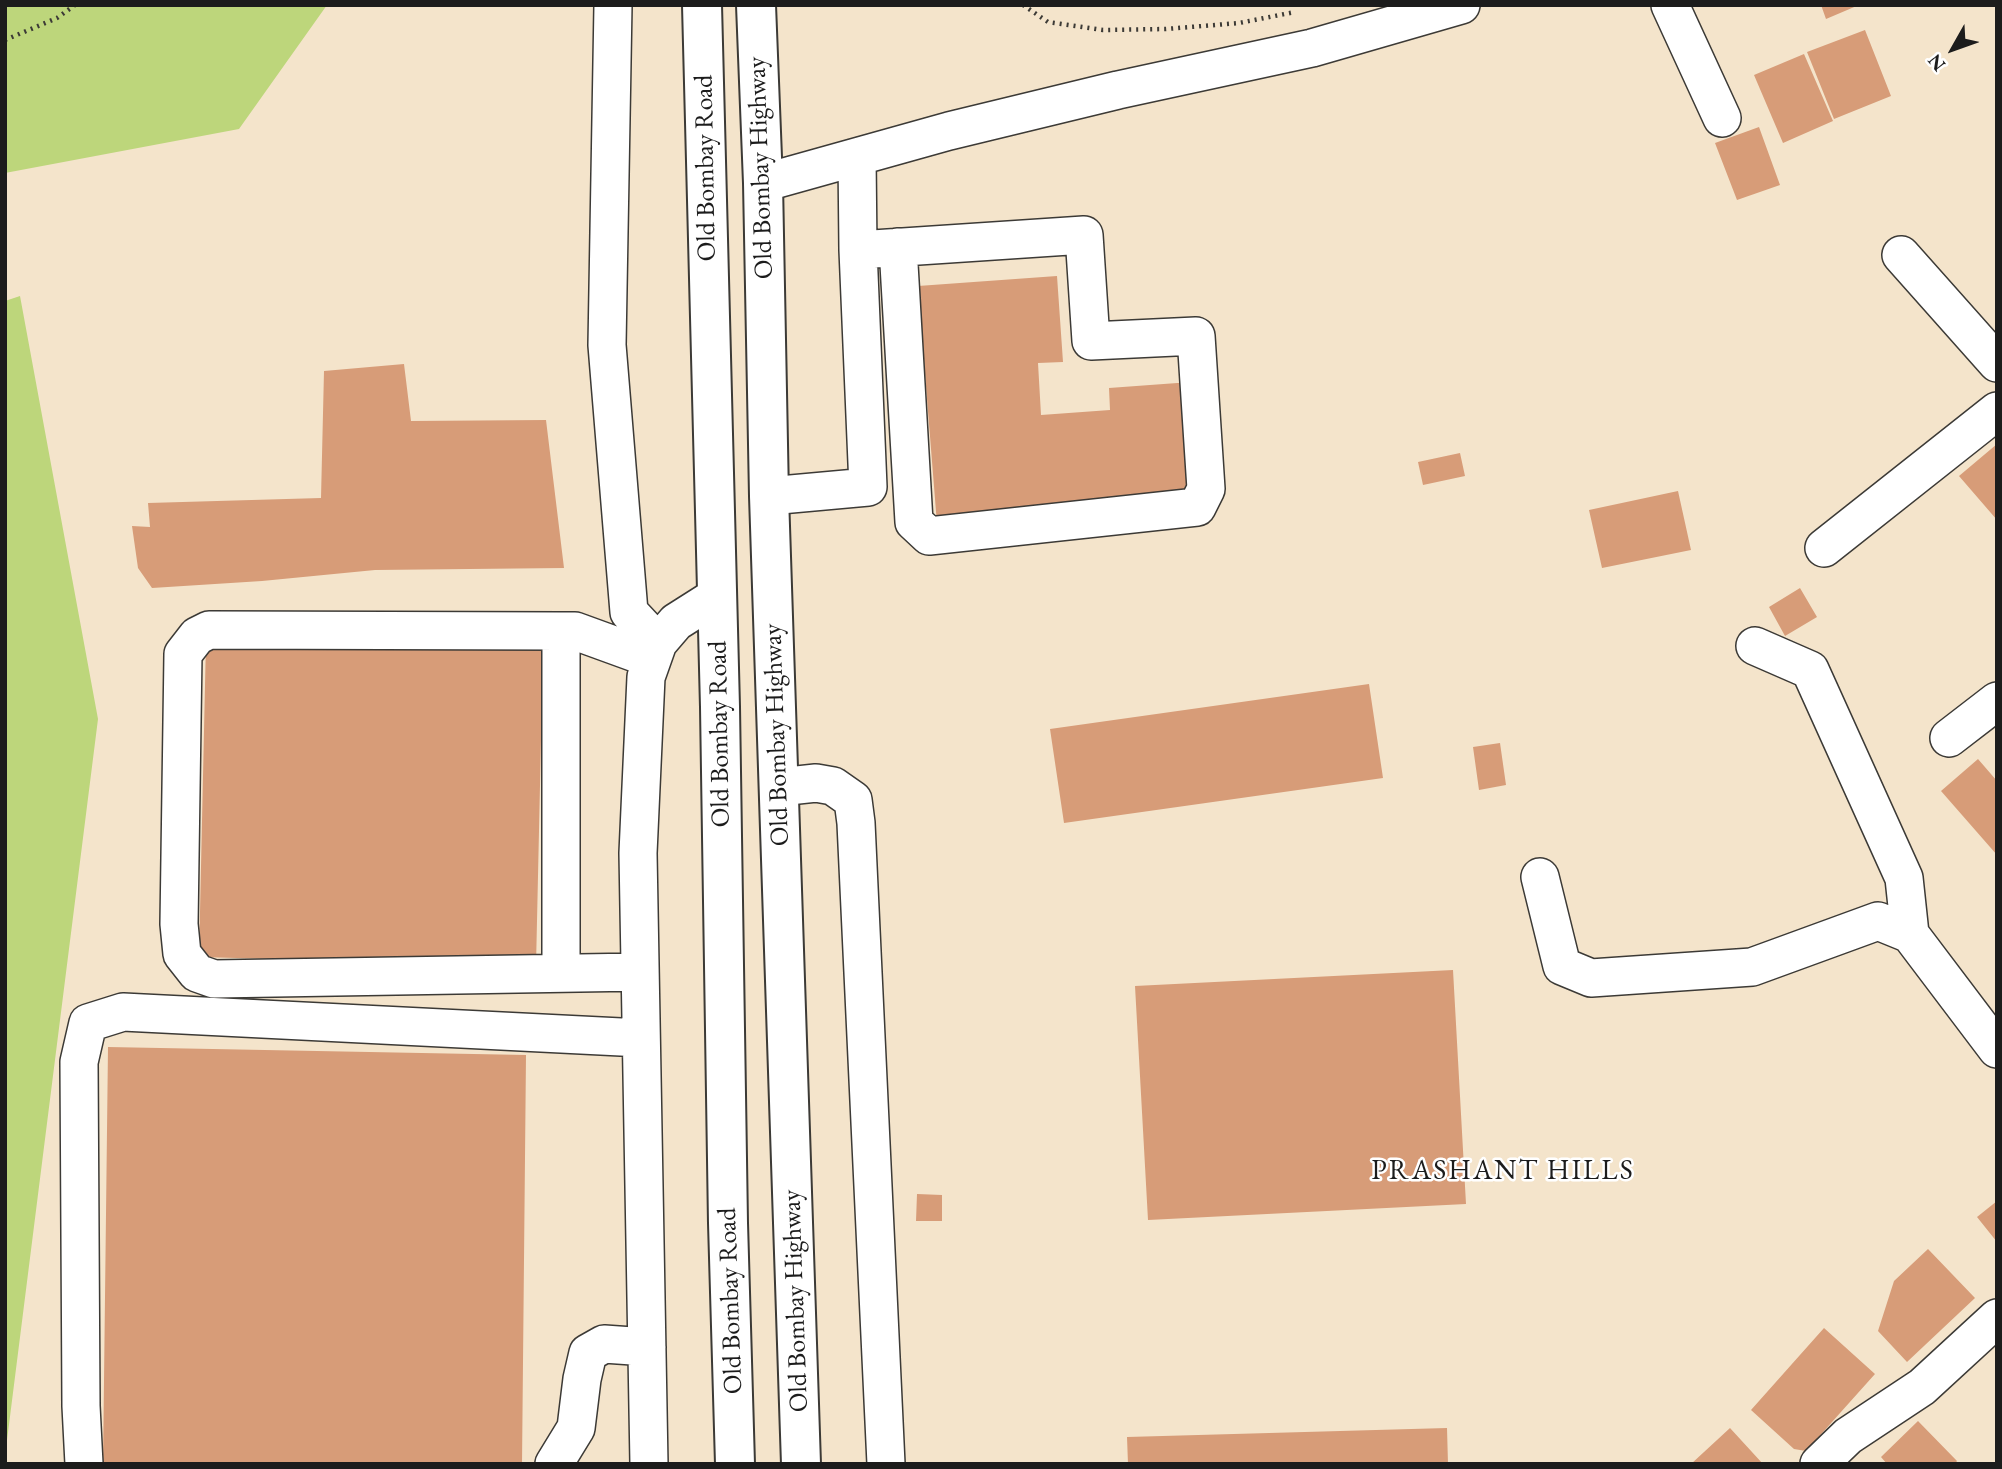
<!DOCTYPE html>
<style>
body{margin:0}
#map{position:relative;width:2002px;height:1469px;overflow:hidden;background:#f4e4cb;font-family:"EB Garamond",serif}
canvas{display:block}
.frame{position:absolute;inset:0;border:7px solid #1c1c1c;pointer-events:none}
.north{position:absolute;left:1918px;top:14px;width:70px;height:70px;-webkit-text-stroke:5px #fff;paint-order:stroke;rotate:230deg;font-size:19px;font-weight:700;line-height:28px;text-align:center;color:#1c1c1c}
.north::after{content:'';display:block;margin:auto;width:24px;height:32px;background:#1c1c1c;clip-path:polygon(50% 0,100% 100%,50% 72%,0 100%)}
</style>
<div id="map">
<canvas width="2002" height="1469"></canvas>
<div class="frame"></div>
<div class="north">N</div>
</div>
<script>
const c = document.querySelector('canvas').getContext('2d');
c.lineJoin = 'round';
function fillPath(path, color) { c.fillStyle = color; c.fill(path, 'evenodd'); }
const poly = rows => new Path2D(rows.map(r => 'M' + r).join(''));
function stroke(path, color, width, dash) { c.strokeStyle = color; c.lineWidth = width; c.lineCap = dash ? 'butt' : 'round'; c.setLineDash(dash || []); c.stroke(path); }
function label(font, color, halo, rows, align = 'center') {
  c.font = font + ' "EB Garamond",serif'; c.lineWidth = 5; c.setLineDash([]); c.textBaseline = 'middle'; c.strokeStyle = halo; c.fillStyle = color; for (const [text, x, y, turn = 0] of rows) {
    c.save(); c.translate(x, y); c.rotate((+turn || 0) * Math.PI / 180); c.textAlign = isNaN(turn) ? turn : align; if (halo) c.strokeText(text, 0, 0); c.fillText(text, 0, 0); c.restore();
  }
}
fillPath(poly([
 [5,5,327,5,239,129,5,173],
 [20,296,98,719,5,1456,5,301]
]), '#bdd67b');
fillPath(poly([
 [1821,5,1859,5,1826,19],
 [1865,30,1891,96,1834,119,1807,52],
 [1804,54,1833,121,1783,143,1754,75],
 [1759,127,1780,185,1737,200,1715,143],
 [1057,276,1063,362,1038,363,1041,415,1110,410,1109,388,1191,382,1200,497,937,524,918,286],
 [404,364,411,421,546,420,564,568,375,570,262,581,152,588,138,568,132,526,150,527,148,503,321,498,324,371],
 [1997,444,1997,520,1959,476],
 [1460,453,1465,476,1423,485,1418,462],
 [1678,491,1691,550,1602,568,1589,510],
 [1800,588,1817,617,1785,636,1769,607],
 [206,640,543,650,536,966,199,957],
 [1369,684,1383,778,1064,823,1050,729],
 [1500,743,1506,785,1479,790,1473,747],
 [1978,759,1997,781,1997,855,1941,791],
 [1453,970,1466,1204,1148,1220,1135,986],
 [108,1047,526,1055,522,1464,103,1464],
 [917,1194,942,1195,942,1221,916,1221],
 [1997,1201,1997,1242,1977,1217],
 [1928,1249,1975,1298,1907,1362,1878,1331,1894,1281],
 [1824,1328,1875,1374,1806,1451,1794,1449,1751,1410],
 [1918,1421,1957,1461,1955,1464,1887,1464,1881,1457],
 [1447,1428,1448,1464,1128,1464,1127,1437],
 [1730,1428,1763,1464,1691,1464]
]), '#d79c78');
const minor = poly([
 [613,5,607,345,629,612,658,643],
 [1670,5,1722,118],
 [763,183,949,131,1118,90,1312,48,1461,5],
 [858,250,1084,235,1091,341,1196,336,1206,489,1197,507,929,536,914,522,898,247],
 [1901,255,1997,363],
 [769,496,868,487,858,250,857,157],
 [1824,548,1997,411],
 [1755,646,1810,670,1904,878,1910,934],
 [1949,738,1997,701],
 [779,787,816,783,833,786,853,800,856,823,886,1464],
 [1540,877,1562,966,1591,978,1752,967,1878,921,1910,934,1997,1049],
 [640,972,214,979,197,973,182,954,179,924,183,654,197,636,209,630,561,631,575,631,652,659],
 [561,973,561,631],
 [84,1464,81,1406,79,1062,88,1023,123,1012,641,1038],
 [554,1464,576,1428,582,1379,588,1353,604,1344,647,1347],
 [649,1464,638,853,646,677,658,643,676,622,717,596],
 [1819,1464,1848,1436,1922,1387,1997,1318]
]);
const major = poly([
 [702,5,720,707,728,1223,735,1464],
 [756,5,763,183,769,496,801,1464]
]);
stroke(minor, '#3c3a36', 40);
stroke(major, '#3c3a36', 42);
stroke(poly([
 [1023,5,1048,22,1103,30,1166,29,1239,23,1295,12],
 [5,40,57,18,75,5]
]), '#3c3a36', 4.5, [2, 5]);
stroke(minor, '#fff', 37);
stroke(major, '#fff', 38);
label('26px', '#1c1c1c', '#fff', [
 ["Old Bombay Road",706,168,-91],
 ["Old Bombay Highway",761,168,-92],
 ["Old Bombay Road",720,734,-91],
 ["Old Bombay Highway",777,735,-92],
 ["Old Bombay Road",731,1301,-92],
 ["Old Bombay Highway",796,1301,-92]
]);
c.letterSpacing = '2px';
label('28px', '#1c1c1c', '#fff', [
 ["PRASHANT HILLS",1503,1171]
]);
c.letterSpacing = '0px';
</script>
